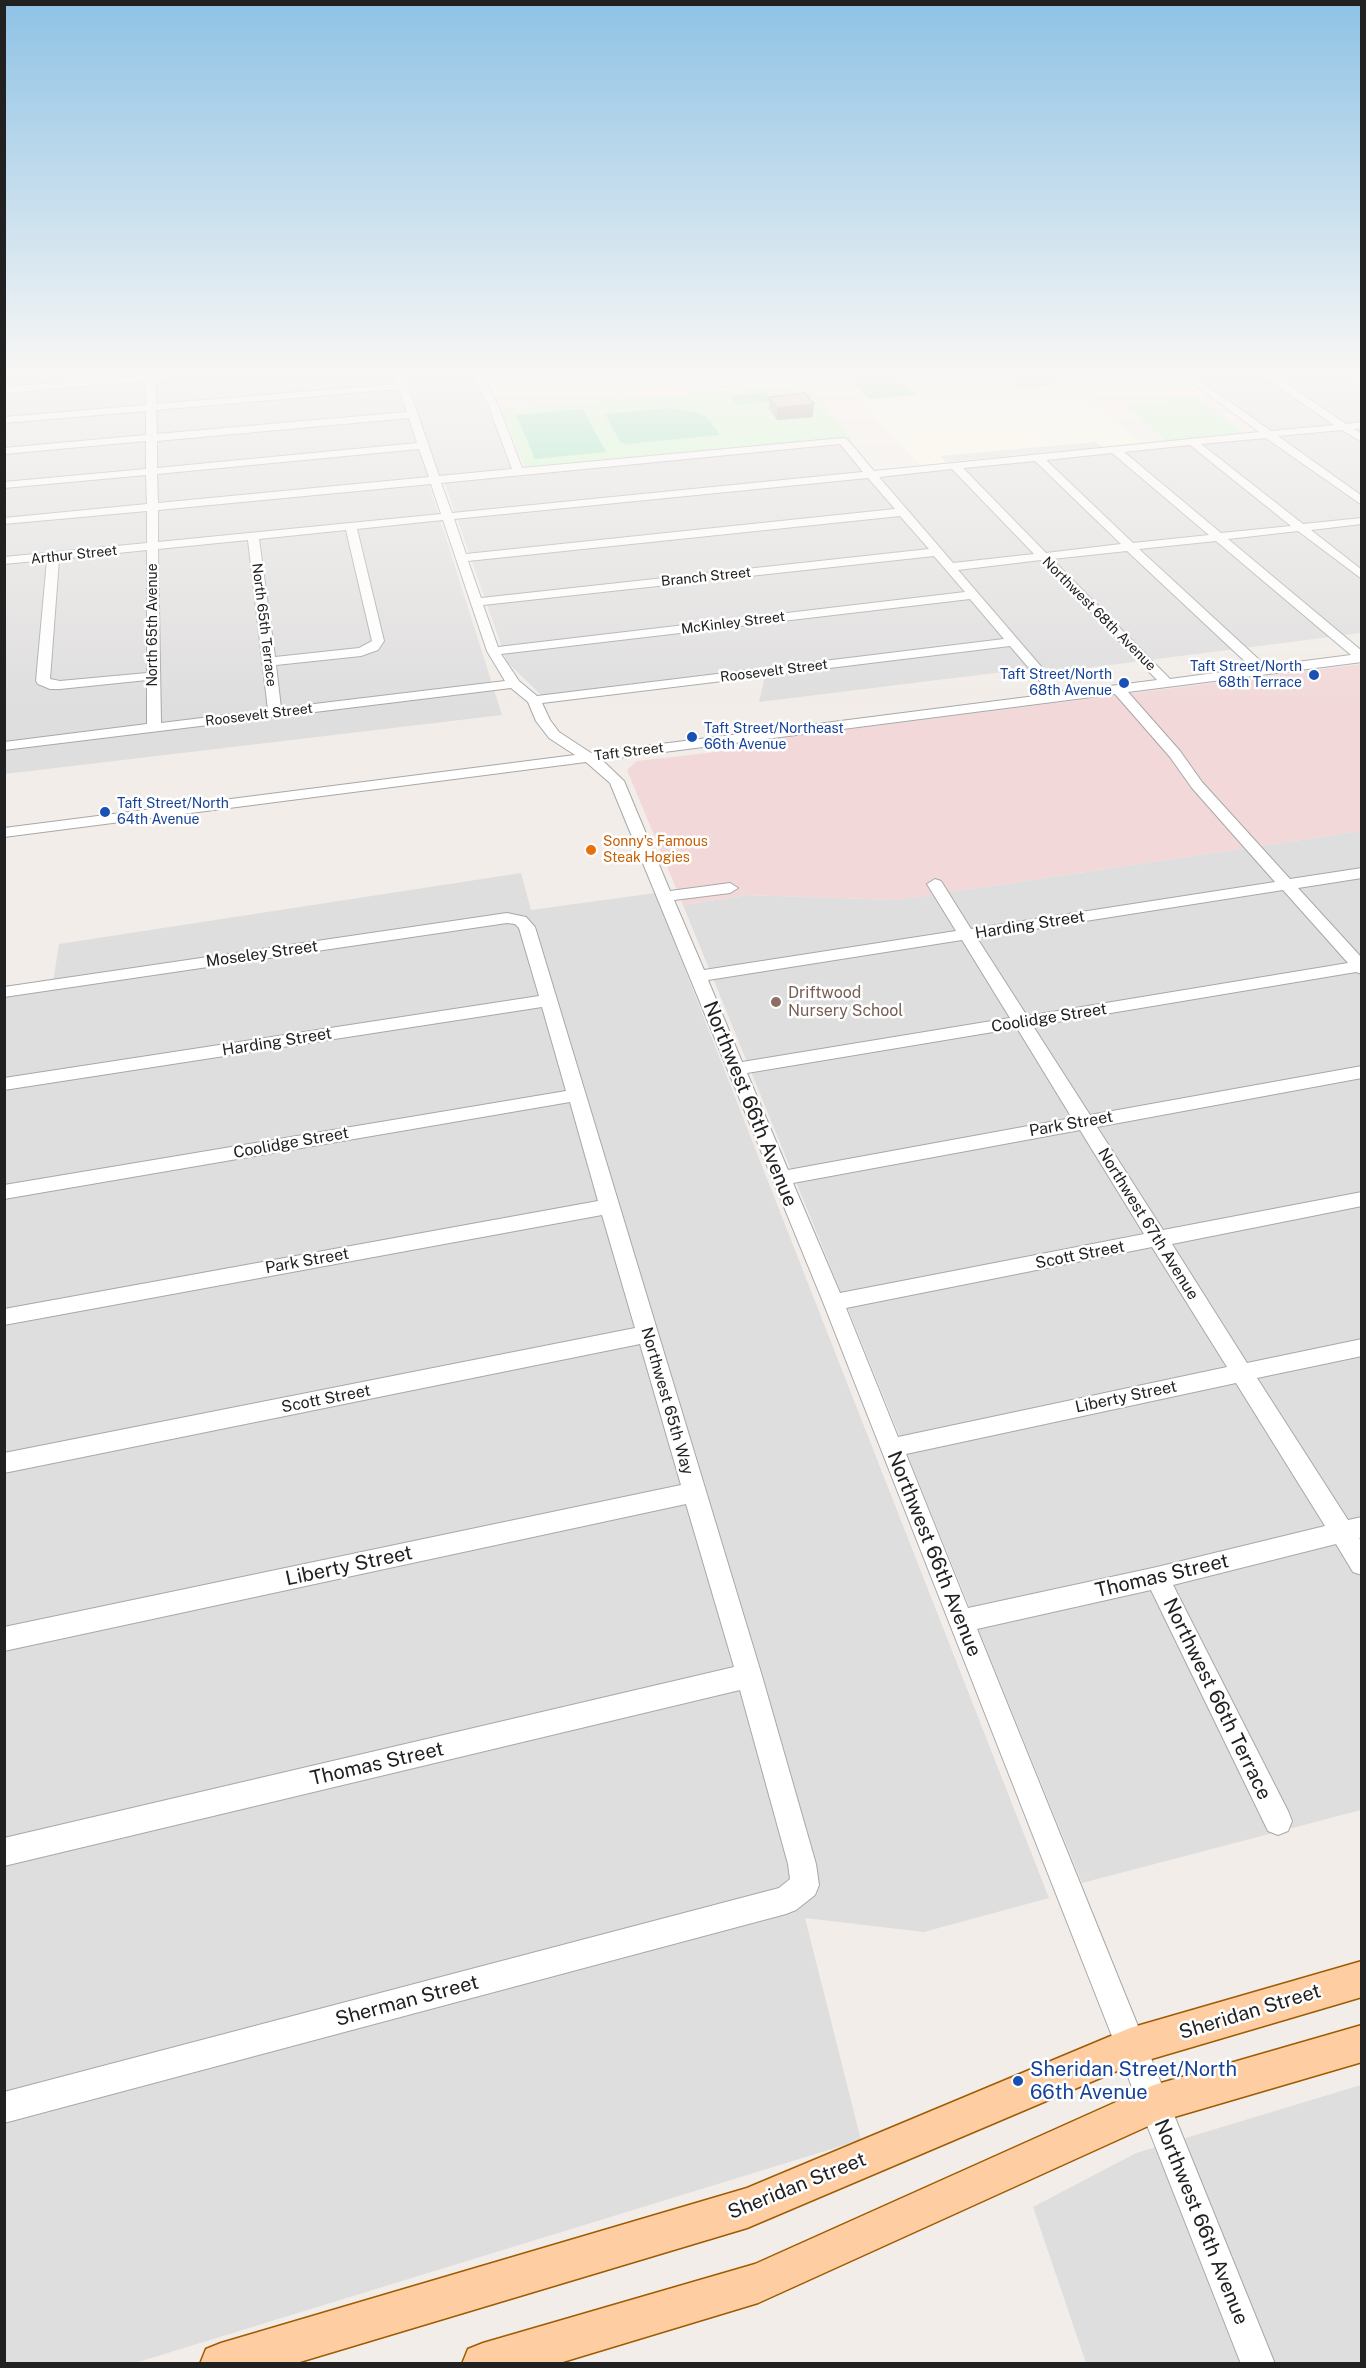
<!DOCTYPE html>
<style>
body{margin:0}
#map{position:relative;width:1366px;height:2368px;overflow:hidden;background:#f2ede8;font-family:"Public Sans",sans-serif}
canvas{display:block}
.frame{position:absolute;inset:0;border:6px solid #212121;pointer-events:none}
</style>
<div id="map">
<canvas width="1366" height="2368"></canvas>
<div class="frame"></div>
</div>
<script>
const c = document.querySelector('canvas').getContext('2d');
c.lineJoin = 'round';
function fillPath(path, color) { c.fillStyle = color; c.fill(path, 'evenodd'); }
const poly = rows => new Path2D(rows.map(r => 'M' + r).join(''));
function stroke(path, color, width, dash) { c.strokeStyle = color; c.lineWidth = width; c.lineCap = dash ? 'butt' : 'round'; c.setLineDash(dash || []); c.stroke(path); }
function label(font, color, halo, rows, align = 'center') {
  c.font = font + ' "Public Sans",sans-serif'; c.lineWidth = 5; c.setLineDash([]); c.textBaseline = 'middle'; c.strokeStyle = halo; c.fillStyle = color; for (const [text, x, y, turn = 0] of rows) {
    c.save(); c.translate(x, y); c.rotate((+turn || 0) * Math.PI / 180); c.textAlign = isNaN(turn) ? turn : align; if (halo) c.strokeText(text, 0, 0); c.fillText(text, 0, 0); c.restore();
  }
}
fillPath(poly([
 [5,374,161,374,5,387],
 [228,374,472,374,514,469,427,478,502,715,5,774,5,393],
 [1191,374,1361,374,1361,633,1047,673,1044,667,759,702,767,668,541,695,507,662,444,481,840,445,868,478,1275,437],
 [1361,831,1361,1810,1082,1883,683,905,747,895,897,900],
 [521,873,531,910,655,893,1049,1898,924,1932,805,1918,861,2140,135,2363,5,2364,5,996,52,989,59,944],
 [1361,2085,1361,2363,1086,2363,1033,2207,1136,2153]
]), '#dfdede');
fillPath(poly([
 [1361,664,1361,831,897,900,747,895,683,905,627,770,637,761,716,752,765,740]
]), '#f2d8d9');
fillPath(poly([
 [833,374,1081,374,1063,376,1142,443,920,465]
]), '#fffce4');
fillPath(poly([
 [807,384,852,439,525,467,502,409],
 [1193,395,1243,433,1167,441,1123,405,1167,401,1165,398]
]), '#c7fbc6');
fillPath(poly([
 [844,374,896,374,916,395,869,399],
 [1002,374,1051,374,1062,384,1018,389],
 [765,392,773,402,736,405,729,396],
 [670,408,695,412,707,417,720,435,626,444,620,442,605,414],
 [583,409,606,452,535,459,516,415]
]), '#85e1b5');
fillPath(poly([
 [1096,442,1103,447,946,462,940,456]
]), '#e1e1e1');
const minor = poly([
 [163,374,204,374,199,377,156,380,156,404,397,384,394,374,404,374,439,476,512,469,489,407,472,374,482,374,499,407,522,468,843,438,847,439,874,471,1259,432,1180,374,1191,374,1271,431,1334,425,1260,374,1272,374,1346,424,1362,422,1362,428,1354,429,1362,434,1362,442,1342,430,1278,436,1362,496,1362,505,1266,438,1201,444,1303,524,1362,518,1362,524,1311,530,1362,570,1362,579,1298,531,1228,539,1362,651,1362,662,1128,692,1180,751,1202,782,1290,879,1362,868,1362,878,1298,888,1362,958,1362,974,1356,972,1033,1026,1090,1115,1362,1066,1362,1078,1097,1127,1163,1230,1362,1192,1362,1206,1172,1244,1247,1363,1362,1339,1362,1356,1257,1378,1348,1520,1362,1517,1362,1538,1359,1538,1362,1542,1362,1575,1353,1572,1336,1544,1173,1585,1288,1811,1292,1821,1288,1831,1278,1835,1268,1831,1151,1590,977,1629,1275,2364,1241,2364,823,1302,610,783,586,762,4,837,4,828,575,755,549,738,536,721,528,702,511,688,4,750,4,742,147,724,147,680,60,689,50,689,38,684,36,681,47,560,4,564,4,557,147,543,147,511,4,524,4,518,147,504,146,475,4,488,4,482,146,469,146,441,4,454,4,448,146,435,146,411,4,423,4,417,146,405,146,381,4,393,4,387,163,374],
 [399,389,407,412,157,434,156,410,399,389],
 [409,418,417,443,157,468,157,441,409,418],
 [840,444,863,472,452,513,441,483,840,444],
 [1190,445,1291,526,1221,533,1124,452,1190,445],
 [419,449,429,477,158,503,157,474,419,449],
 [1112,453,1209,535,1133,543,1046,460,1112,453],
 [1035,461,1121,544,1046,553,963,468,1035,461],
 [952,469,1034,554,953,563,879,477,952,469],
 [868,478,895,509,466,554,454,519,868,478],
 [431,484,441,514,158,542,158,510,431,484],
 [900,516,929,549,481,598,468,561,900,516],
 [443,520,487,651,505,681,281,708,276,665,361,656,378,650,384,641,357,529,443,520],
 [346,530,372,641,359,648,275,657,259,539,346,530],
 [248,540,268,710,161,723,158,549,248,540],
 [1216,541,1351,655,1266,666,1139,549,1216,541],
 [147,550,147,673,60,681,50,679,59,559,147,550],
 [1127,551,1252,668,1170,679,1052,559,1127,551],
 [934,556,965,592,498,647,483,605,934,556],
 [1041,560,1157,680,1063,692,958,570,1041,560],
 [970,599,1004,639,537,696,519,681,501,654,970,599],
 [1010,646,1051,694,591,753,559,732,550,720,542,703,1010,646],
 [1115,694,1170,757,1192,788,1275,882,971,929,941,881,935,879,927,884,956,931,704,970,674,900,730,893,738,888,730,883,670,891,624,781,602,760,1115,694],
 [1283,890,1348,963,1027,1016,977,938,1283,890],
 [962,940,1010,1018,742,1062,708,980,962,940],
 [1017,1028,1072,1118,788,1170,747,1073,1017,1028],
 [1080,1130,1144,1234,840,1293,793,1183,1080,1130],
 [1152,1247,1227,1367,898,1437,846,1308,1152,1247],
 [1236,1383,1325,1526,1157,1567,968,1608,906,1454,1236,1383],
 [1341,374,1353,374,1362,380,1362,387,1341,374],
 [507,913,526,917,535,927,762,1676,816,1864,819,1885,815,1895,796,1910,786,1914,4,2123,4,2092,779,1888,790,1879,788,1864,740,1690,4,1866,4,1838,734,1667,686,1504,4,1651,4,1627,681,1485,640,1344,4,1473,4,1453,635,1328,602,1215,4,1325,4,1309,598,1201,570,1102,4,1199,4,1185,566,1091,542,1007,4,1090,4,1078,539,996,519,928,515,924,507,923,4,997,4,987,507,913]
]);
const major = poly([
 [1362,1961,1362,1997,1131,2065,747,2228,293,2364,200,2364,206,2349,221,2343,747,2188,1130,2028,1362,1961],
 [1362,2025,1362,2062,1157,2122,758,2303,556,2364,462,2364,468,2349,483,2343,755,2264,1154,2085,1362,2025]
]);
stroke(minor, '#a8a8a8', 2);
stroke(major, '#9f5b00', 3);
fillPath(minor, '#fff');
fillPath(major, '#fecda1');
fillPath(poly([
 [769,397,813,417,777,420,769,409]
]), '#aba39d');
fillPath(poly([
 [814,404,813,417,777,420,778,408]
]), '#8b8480');
const building = poly([
 [805,393,814,404,778,408,769,397,805,393]
]);
fillPath(building, '#c7bdb7');
stroke(building, '#8b8480', 1.5);
const sky = c.createLinearGradient(0, 0, 0, 706);
sky.addColorStop(0, '#8ec2e5');
sky.addColorStop(0.53, '#f9f7f5');
sky.addColorStop(1, '#f9f7f500');
c.fillStyle = sky;
c.fillRect(0, 0, 1366, 706);
for (const [x, y, r, color] of [
 [1314,675,6,"#1a4fb4"],
 [1124,683,6,"#1a4fb4"],
 [692,737,6,"#1a4fb4"],
 [105,812,6,"#1a4fb4"],
 [591,850,6,"#e8710a"],
 [776,1002,6,"#8d6e63"],
 [1018,2081,6,"#1a4fb4"]
]) { const dot = new Path2D(); dot.arc(x, y, r, 0, 2 * Math.PI); c.fillStyle = color; c.fill(dot); stroke(dot, '#fff', 2); }
label('14px', '#212121', '#fff', [
 ["Arthur Street",74,555,-6],
 ["Branch Street",706,577,-6],
 ["Northwest 68th Avenue",1099,614,45],
 ["McKinley Street",733,623,-7],
 ["North 65th Avenue",153,625,-90],
 ["North 65th Terrace",264,625,83],
 ["Roosevelt Street",774,671,-7],
 ["Roosevelt Street",259,715,-7],
 ["Taft Street",629,752,-7]
]);
label('14px', '#164399', '#fff', [
 ["Taft Street/North",1302,667],
 ["68th Terrace",1302,683],
 ["Taft Street/North",1112,675],
 ["68th Avenue",1112,691],
 ["Taft Street/Northeast",704,729,"left"],
 ["66th Avenue",704,745,"left"],
 ["Taft Street/North",117,804,"left"],
 ["64th Avenue",117,820,"left"]
], 'right');
label('14px', '#c56008', '#fff', [
 ["Sonny's Famous",603,842],
 ["Steak Hogies",603,858]
], 'left');
label('16px', '#212121', '#fff', [
 ["Harding Street",1030,925,-9],
 ["Moseley Street",262,954,-8],
 ["Coolidge Street",1049,1018,-9],
 ["Harding Street",277,1042,-9],
 ["Park Street",1071,1124,-10],
 ["Coolidge Street",291,1143,-10],
 ["Northwest 67th Avenue",1148,1224,58],
 ["Scott Street",1080,1255,-11],
 ["Park Street",307,1261,-10],
 ["Liberty Street",1126,1397,-12],
 ["Scott Street",326,1399,-11],
 ["Northwest 65th Way",667,1401,74]
]);
label('16px', '#785e54', '#fff', [
 ["Driftwood",788,993],
 ["Nursery School",788,1011]
], 'left');
label('20px', '#212121', '#fff', [
 ["Northwest 66th Avenue",750,1104,68],
 ["Northwest 66th Avenue",934,1554,68],
 ["Liberty Street",349,1566,-12],
 ["Thomas Street",1162,1576,-13],
 ["Northwest 66th Terrace",1217,1699,64],
 ["Thomas Street",377,1764,-13],
 ["Sherman Street",407,2001,-15],
 ["Sheridan Street",1250,2012,-17],
 ["Sheridan Street",797,2186,-22],
 ["Northwest 66th Avenue",1201,2222,68]
]);
label('20px', '#164399', '#fff', [
 ["Sheridan Street/North",1030,2070],
 ["66th Avenue",1030,2093]
], 'left');
</script>
